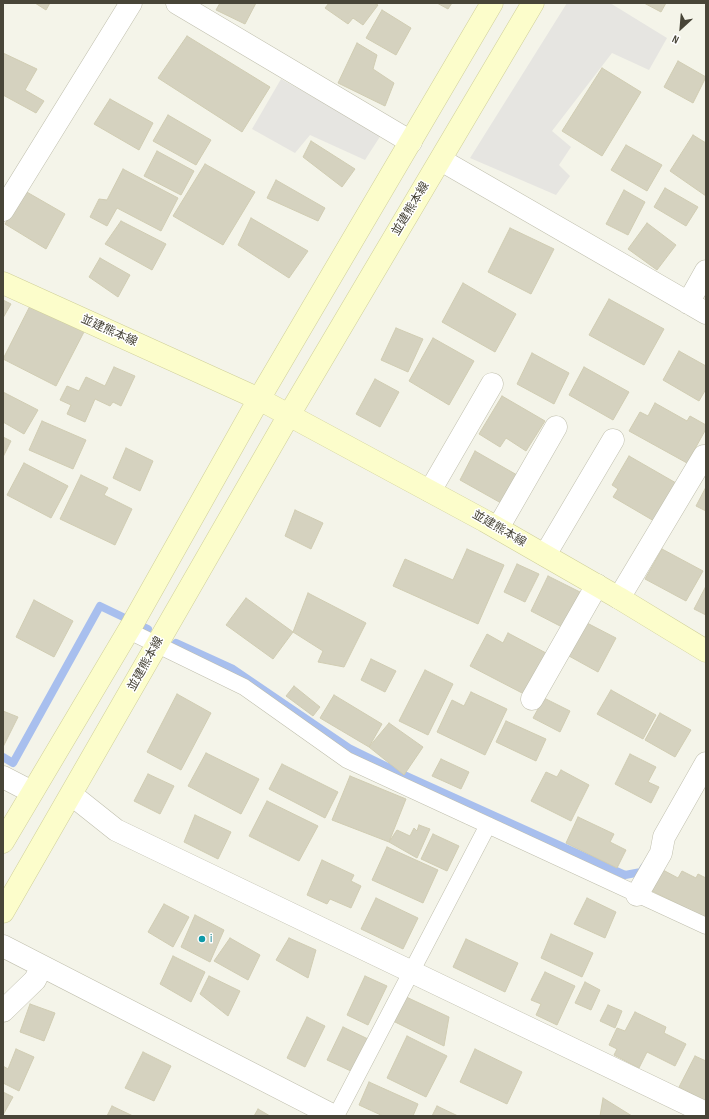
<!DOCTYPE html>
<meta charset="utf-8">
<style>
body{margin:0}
#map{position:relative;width:709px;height:1119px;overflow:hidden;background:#f4f4e9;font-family:"Sofia Sans Condensed",sans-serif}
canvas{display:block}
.frame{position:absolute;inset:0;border:4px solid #484538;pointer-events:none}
.north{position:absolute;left:661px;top:8px;width:40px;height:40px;-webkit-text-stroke:3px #fff;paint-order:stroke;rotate:206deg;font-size:11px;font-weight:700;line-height:16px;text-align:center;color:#484538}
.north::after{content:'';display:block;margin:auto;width:14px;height:18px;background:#484538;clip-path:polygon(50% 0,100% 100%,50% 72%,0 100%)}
</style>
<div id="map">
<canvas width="709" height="1119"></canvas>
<div class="frame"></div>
<div class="north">N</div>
</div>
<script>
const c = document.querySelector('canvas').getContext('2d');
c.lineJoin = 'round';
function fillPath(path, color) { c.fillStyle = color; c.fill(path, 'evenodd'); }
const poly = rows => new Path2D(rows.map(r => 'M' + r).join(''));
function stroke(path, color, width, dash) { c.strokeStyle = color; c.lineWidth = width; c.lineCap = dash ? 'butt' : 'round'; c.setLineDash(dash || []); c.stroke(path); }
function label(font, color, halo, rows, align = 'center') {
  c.font = font + ' "Sofia Sans Condensed","Noto Sans JP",sans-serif'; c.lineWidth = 3; c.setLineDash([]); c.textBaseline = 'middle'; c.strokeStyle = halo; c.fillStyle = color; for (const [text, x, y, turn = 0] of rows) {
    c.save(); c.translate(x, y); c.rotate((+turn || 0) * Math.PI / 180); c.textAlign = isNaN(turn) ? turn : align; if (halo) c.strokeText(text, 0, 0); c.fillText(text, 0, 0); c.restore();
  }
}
fillPath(poly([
 [567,3,610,3,667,38,649,70,612,53,552,131,571,147,559,165,570,176,556,195,470,158],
 [281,79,381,135,365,160,310,135,295,153,252,129]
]), '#e6e5e1');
stroke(poly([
 [176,643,233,669,349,748,404,775,625,875,641,872,644,867],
 [3,757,13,763,100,606,148,629]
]), '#a8bfee', 8);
const building = poly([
 [35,3,50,3,46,10,35,3],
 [220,3,256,3,245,24,216,10,220,3],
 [329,3,374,3,378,5,363,25,353,18,348,24,325,8,329,3],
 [437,3,452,3,448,9,437,3],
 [644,3,666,3,661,12,644,3],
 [382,10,411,28,396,55,366,38,382,10],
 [187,36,270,87,242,132,158,78,187,36],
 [357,43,377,55,373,69,394,83,385,106,338,83,357,43],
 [3,53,37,69,25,90,44,101,36,113,3,95,3,53],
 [678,61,706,77,693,103,664,87,678,61],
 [602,68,641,92,602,156,562,131,602,68],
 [110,99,153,123,139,150,94,124,110,99],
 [168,115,211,140,196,165,153,141,168,115],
 [693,135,706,143,706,196,670,171,693,135],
 [311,141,355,169,342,187,303,157,311,141],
 [626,145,662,165,647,191,611,170,626,145],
 [157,151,194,171,181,195,144,176,157,151],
 [205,164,255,192,223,245,173,216,205,164],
 [123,169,178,198,161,231,117,208,107,226,90,217,99,199,107,200,123,169],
 [276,180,325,208,318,221,267,198,276,180],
 [665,188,698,207,686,226,654,207,665,188],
 [624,190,645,202,628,235,606,224,624,190],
 [25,191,65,214,46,249,5,224,25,191],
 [251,218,308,251,289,278,238,245,251,218],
 [121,221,166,244,152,270,105,244,121,221],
 [647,223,676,245,657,270,628,249,647,223],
 [510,228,554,249,531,294,488,272,510,228],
 [100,258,130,275,118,297,89,277,100,258],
 [463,283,516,314,495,352,442,322,463,283],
 [609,299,664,329,644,365,589,335,609,299],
 [3,300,11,304,3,318,3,300],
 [32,302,85,330,56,386,3,359,32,302],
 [396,328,423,339,408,372,381,360,396,328],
 [433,338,474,361,449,405,409,381,433,338],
 [679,351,706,366,706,389,699,401,663,380,679,351],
 [532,353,569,373,554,404,517,384,532,353],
 [114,367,135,376,121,406,113,402,110,406,95,399,85,422,67,414,71,405,60,400,67,386,79,391,86,377,105,386,114,367],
 [584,367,629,392,613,420,569,395,584,367],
 [375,379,399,392,380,427,356,414,375,379],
 [3,392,38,410,24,434,3,422,3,392],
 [502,396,545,421,526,451,506,438,500,447,479,434,502,396],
 [655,403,687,421,690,416,706,425,706,429,687,463,629,431,640,412,648,416,655,403],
 [42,421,86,440,73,469,29,450,42,421],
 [3,437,11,441,3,457,3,437],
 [126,448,153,461,140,491,113,478,126,448],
 [475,451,517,475,501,503,460,480,475,451],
 [629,456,676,483,654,521,613,497,618,489,612,485,629,456],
 [24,463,68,486,51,518,7,495,24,463],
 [81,475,108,488,104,495,132,509,115,545,60,519,81,475],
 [706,487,706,511,696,506,706,487],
 [295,510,323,523,311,549,285,536,295,510],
 [467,549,504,565,478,624,393,586,405,559,453,580,467,549],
 [662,549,703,571,686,601,645,579,662,549],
 [517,564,539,574,525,602,504,592,517,564],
 [548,576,580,592,562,627,531,611,548,576],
 [705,588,706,589,706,615,694,609,705,588],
 [308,593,366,623,344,667,318,662,323,651,293,632,308,593],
 [246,598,293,632,273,659,226,625,246,598],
 [34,600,73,621,54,657,16,637,34,600],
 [587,623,616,638,598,672,569,656,587,623],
 [508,633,546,653,524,694,470,666,487,634,503,643,508,633],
 [371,659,396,671,385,692,361,680,371,659],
 [425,670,453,684,428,735,399,721,425,670],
 [294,686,320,707,313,716,286,696,294,686],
 [611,690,656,715,643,739,597,714,611,690],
 [471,692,507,709,485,755,437,732,452,700,464,706,471,692],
 [177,694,211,713,181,770,147,752,177,694],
 [334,695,382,724,369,747,320,718,334,695],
 [544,698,570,711,560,732,533,718,544,698],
 [3,711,18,717,3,747,3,711],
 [660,713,691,730,675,757,645,740,660,713],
 [506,721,546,739,536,761,496,742,506,721],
 [389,723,423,747,404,775,369,747,389,723],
 [206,753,259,779,241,814,188,786,206,753],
 [630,754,656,767,648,782,659,787,651,803,615,784,630,754],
 [441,759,469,772,461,789,432,776,441,759],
 [282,764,338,792,325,818,269,789,282,764],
 [561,770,589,785,571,821,531,801,546,772,557,777,561,770],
 [148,774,174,786,160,814,134,801,148,774],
 [350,776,406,799,389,842,332,820,350,776],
 [267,801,318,826,299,861,249,836,267,801],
 [195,815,231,832,218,859,184,842,195,815],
 [578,817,614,834,610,842,626,850,617,868,566,843,578,817],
 [419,825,430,829,417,858,389,842,397,830,410,836,414,828,417,831,419,825],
 [433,834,459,846,447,871,421,859,433,834],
 [387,847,438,870,423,903,372,880,387,847],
 [322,860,354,875,351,881,361,886,351,908,330,899,327,904,307,895,322,860],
 [663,870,678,878,682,871,696,878,698,874,706,878,706,918,652,891,663,870],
 [376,898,418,918,403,949,361,929,376,898],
 [587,898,616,912,605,938,574,924,587,898],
 [164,904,189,917,173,947,148,932,164,904],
 [195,915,224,930,210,962,181,947,195,915],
 [551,934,593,953,582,977,541,958,551,934],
 [230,938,260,955,248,980,214,961,230,938],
 [289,938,316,950,308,978,276,960,289,938],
 [466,939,518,963,505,992,453,967,466,939],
 [173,956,205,972,191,1002,160,984,173,956],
 [545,972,575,986,557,1025,536,1015,541,1004,531,1000,545,972],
 [209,976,240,991,228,1016,200,994,209,976],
 [365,976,387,986,368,1025,347,1015,365,976],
 [585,982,600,990,591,1010,575,1003,585,982],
 [402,995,449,1017,444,1046,391,1020,402,995],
 [30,1004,55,1013,44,1041,20,1032,30,1004],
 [608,1005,622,1011,615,1028,600,1021,608,1005],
 [635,1012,666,1027,664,1033,686,1044,675,1066,647,1052,639,1068,614,1055,617,1049,609,1045,617,1028,625,1031,635,1012],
 [307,1017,325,1026,305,1067,287,1058,307,1017],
 [343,1027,368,1039,353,1072,327,1060,343,1027],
 [407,1036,447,1056,426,1097,387,1078,407,1036],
 [16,1049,34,1057,19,1091,3,1083,3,1066,8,1069,16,1049],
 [475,1049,522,1072,507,1104,460,1082,475,1049],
 [143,1052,171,1066,154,1101,125,1088,143,1052],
 [695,1056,706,1061,706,1101,679,1087,695,1056],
 [369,1082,418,1104,413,1116,383,1116,359,1105,369,1082],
 [3,1092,13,1097,3,1115,3,1092],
 [603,1098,632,1116,600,1116,603,1098],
 [112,1106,133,1116,107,1116,112,1106],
 [437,1106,458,1116,432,1116,437,1106],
 [258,1109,270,1116,254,1116,258,1109]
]);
fillPath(building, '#d5d2bf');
stroke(building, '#d0ccb2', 1);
const service = poly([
 [129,631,244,687,347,760,706,926],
 [336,1116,488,825]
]);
const minor = poly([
 [177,3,411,142],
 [441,160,706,313],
 [3,210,131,3],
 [688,303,706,271],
 [430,491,492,384],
 [498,528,556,427],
 [545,555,613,440],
 [619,598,704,456],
 [532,699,597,585],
 [3,777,32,792],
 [72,795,116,830,706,1113],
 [637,895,661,853,664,837,706,763],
 [3,946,334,1116],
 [3,1011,35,980,42,966]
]);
const secondary = poly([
 [3,283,259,399,485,521,619,598,706,651],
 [3,842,133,623,259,399,492,3],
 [3,912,289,415,533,3]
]);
stroke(service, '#bfbeac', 17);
stroke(minor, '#bfbeac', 23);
stroke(secondary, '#cfcf98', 23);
stroke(service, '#fff', 16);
stroke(minor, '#fff', 22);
stroke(secondary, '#fcfdcb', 22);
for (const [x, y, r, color] of [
 [202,939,4,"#0f9aa8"]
]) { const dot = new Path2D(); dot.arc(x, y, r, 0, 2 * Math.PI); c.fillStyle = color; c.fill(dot); stroke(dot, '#fff', 1.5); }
label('12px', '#484538', '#fff', [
 ["並建熊本線",411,209,-59],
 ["並建熊本線",109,331,24],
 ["並建熊本線",499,529,30],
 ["並建熊本線",146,664,-61]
]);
label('12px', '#0d838f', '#fff', [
 ["i",210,939]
], 'left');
</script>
